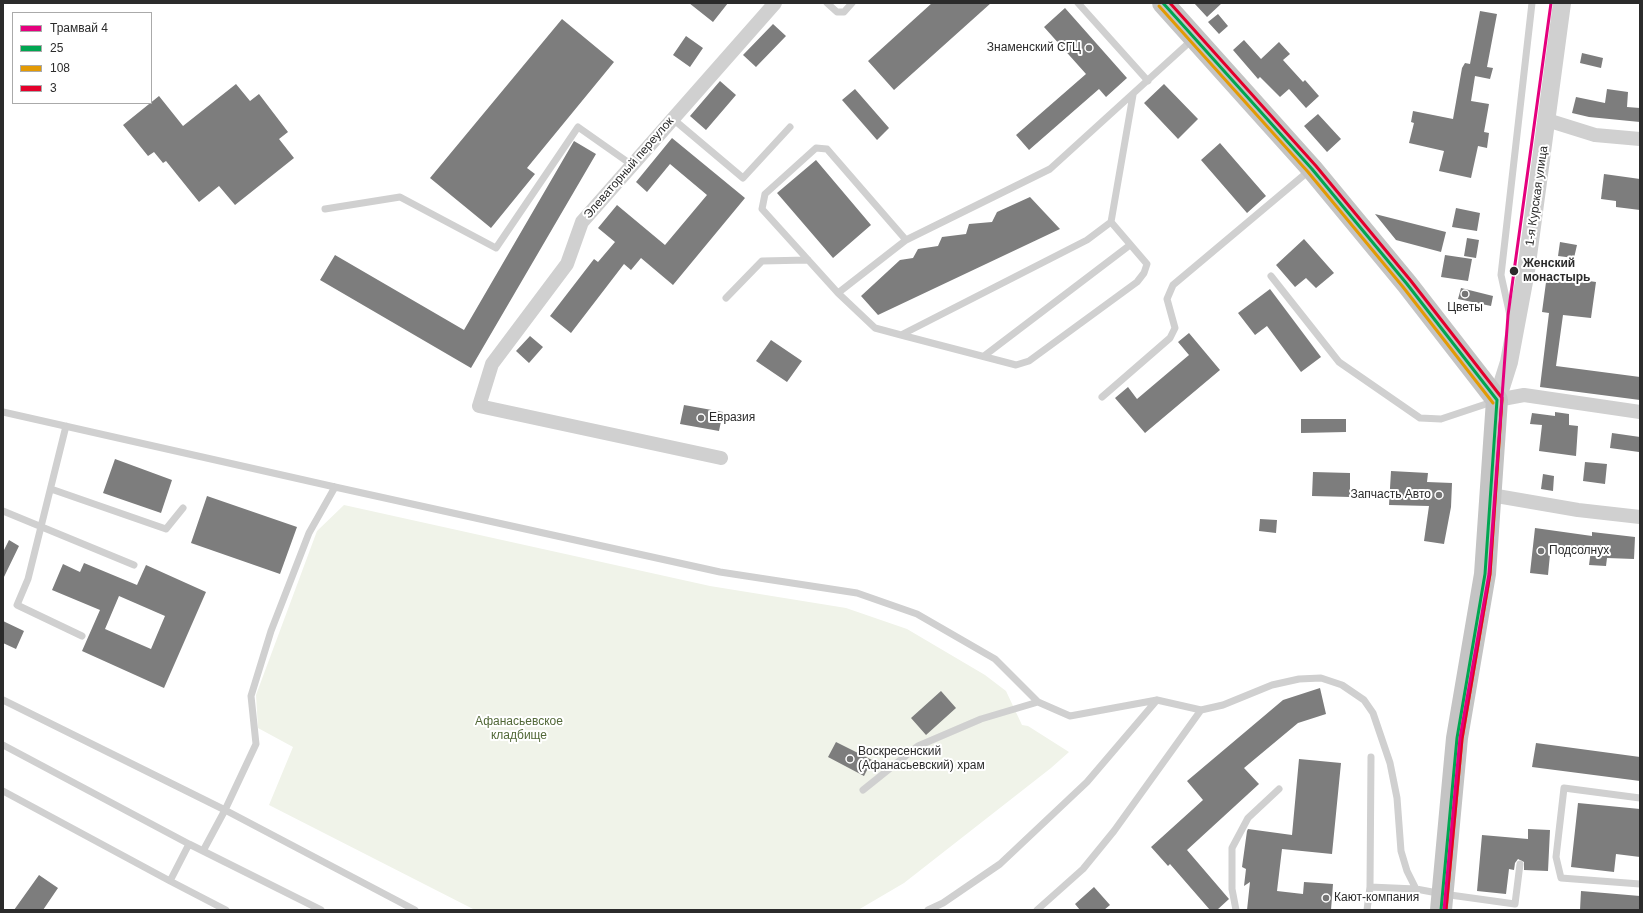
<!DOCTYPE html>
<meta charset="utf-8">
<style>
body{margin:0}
#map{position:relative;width:1643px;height:913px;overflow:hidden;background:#fff;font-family:Helvetica,sans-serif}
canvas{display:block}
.frame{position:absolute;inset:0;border:4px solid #2b2b2b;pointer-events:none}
.legend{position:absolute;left:12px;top:12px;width:140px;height:92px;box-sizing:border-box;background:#fff;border:1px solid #aaa;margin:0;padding:5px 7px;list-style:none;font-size:12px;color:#2b2b2b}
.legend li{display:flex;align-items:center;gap:8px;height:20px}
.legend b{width:20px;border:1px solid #aaa}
</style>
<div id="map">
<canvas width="1643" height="913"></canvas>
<div class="frame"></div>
<ul class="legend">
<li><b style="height:5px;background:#e5007d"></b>Трамвай 4</li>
<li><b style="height:5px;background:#00a651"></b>25</li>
<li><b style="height:5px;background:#e39a04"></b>108</li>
<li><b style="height:5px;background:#e4002b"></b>3</li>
</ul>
</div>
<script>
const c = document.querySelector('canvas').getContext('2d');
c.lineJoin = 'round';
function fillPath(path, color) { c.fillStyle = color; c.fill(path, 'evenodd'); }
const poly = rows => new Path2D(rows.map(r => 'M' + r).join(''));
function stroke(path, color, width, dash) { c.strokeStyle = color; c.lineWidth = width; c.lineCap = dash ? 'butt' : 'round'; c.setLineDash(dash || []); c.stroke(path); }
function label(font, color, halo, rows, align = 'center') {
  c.font = font + ' Helvetica,sans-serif'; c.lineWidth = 4; c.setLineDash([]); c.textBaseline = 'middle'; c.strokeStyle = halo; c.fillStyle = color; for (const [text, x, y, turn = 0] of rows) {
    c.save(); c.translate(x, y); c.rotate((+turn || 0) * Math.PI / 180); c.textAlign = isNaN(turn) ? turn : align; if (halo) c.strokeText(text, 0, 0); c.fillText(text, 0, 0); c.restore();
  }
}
fillPath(poly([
 [344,505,710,586,846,608,907,629,985,675,1006,691,1022,725,1028,726,1069,752,1051,768,904,883,858,910,475,910,269,805,293,747,258,728,256,695,317,531]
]), '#f0f3e9');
fillPath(poly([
 [689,3,728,3,713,22],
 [932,3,991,3,894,90,868,61],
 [1194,3,1222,3,1207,17],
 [1065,8,1127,78,1106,97,1099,89,1029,150,1016,135,1086,74,1044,27],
 [1480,11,1497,14,1487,67,1493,68,1490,79,1475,76,1471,101,1489,104,1484,132,1489,133,1487,148,1478,146,1471,178,1439,171,1444,151,1409,143,1414,123,1411,122,1413,111,1453,119,1462,68,1465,63,1470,64],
 [1218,14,1228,26,1219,34,1208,22],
 [562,19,614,62,527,168,535,174,491,228,430,178],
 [773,24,786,36,756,67,743,55],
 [686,36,703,48,690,67,673,55],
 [1244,40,1261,59,1279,42,1290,54,1283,60,1303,82,1305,80,1319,96,1306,108,1289,89,1280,97,1260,77,1258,79,1233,50],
 [1582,53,1603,58,1601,68,1580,63],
 [720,81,736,95,706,130,690,116],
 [236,84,250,101,259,94,288,132,279,139,294,158,235,205,219,186,199,202,166,161,163,163,154,152,148,156,123,125,159,96,183,126],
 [1164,84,1198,119,1178,139,1144,103],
 [855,89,889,128,877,140,842,100],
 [1607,89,1628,92,1627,107,1640,108,1640,122,1589,117,1572,113,1576,97,1605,103],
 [1318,114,1341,139,1327,152,1304,126],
 [672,138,745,198,673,285,641,258,631,270,624,264,571,333,550,316,594,259,598,262,615,242,598,228,617,205,665,245,707,195,670,164,647,192,636,182],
 [574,141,596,154,471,368,320,280,335,255,464,330],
 [1220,143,1266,196,1247,213,1201,160],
 [816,160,871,225,833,258,777,193],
 [1604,174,1640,179,1640,210,1616,207,1616,201,1601,199],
 [1030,197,1060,229,878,315,861,296,900,260,913,258,918,249,938,246,942,237,966,234,969,224,992,222,997,212],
 [1456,208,1480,213,1477,231,1452,227],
 [1375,214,1446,232,1441,252,1396,240],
 [1467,238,1479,240,1476,258,1464,256],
 [1304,239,1334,273,1316,288,1306,278,1295,287,1276,265],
 [1560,242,1577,245,1574,258,1558,256],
 [1445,255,1472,259,1468,281,1441,277],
 [1547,275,1596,282,1591,318,1563,315,1556,366,1640,377,1640,400,1540,387,1549,313,1542,312],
 [1461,288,1493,296,1491,306,1458,299],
 [1270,289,1321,357,1301,372,1267,326,1255,335,1238,313],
 [1189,333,1220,370,1145,433,1115,398,1128,387,1137,399,1189,355,1178,342],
 [530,336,543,347,529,363,516,351],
 [771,340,802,361,787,382,756,361],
 [684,405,723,412,719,431,680,424],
 [1555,412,1569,414,1569,425,1578,426,1576,456,1539,451,1542,425,1530,424,1532,413,1555,416],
 [1301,419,1346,419,1346,432,1301,433],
 [1612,433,1640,437,1639,452,1610,448],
 [115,459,172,480,161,513,103,493],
 [1585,462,1607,464,1605,484,1583,481],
 [1391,471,1428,473,1427,482,1452,483,1451,507,1444,544,1424,541,1429,506,1389,505],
 [1313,472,1350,473,1350,497,1312,496],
 [1543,474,1554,476,1553,491,1541,489],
 [207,496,297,527,280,574,191,543],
 [1260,519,1277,520,1276,533,1259,531],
 [1535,528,1592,536,1592,532,1635,537,1634,559,1607,558,1606,566,1589,565,1591,550,1551,544,1548,575,1530,573],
 [9,540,19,546,3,579,3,552],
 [84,563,137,585,146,565,206,592,164,688,82,651,100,610,52,590,63,564,80,572],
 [119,596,165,616,151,649,105,629],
 [3,621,24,631,16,649,3,643],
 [1320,688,1326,714,1298,723,1244,768,1259,784,1187,850,1229,899,1217,910,1210,910,1170,864,1168,866,1151,847,1203,800,1187,781,1283,700],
 [941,691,956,708,926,735,911,718],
 [836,742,872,760,864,776,828,757],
 [1536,743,1640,757,1640,781,1532,767],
 [1299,759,1341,763,1332,854,1282,849,1277,891,1303,894,1304,882,1333,884,1331,910,1247,910,1250,882,1244,886,1246,869,1242,867,1247,831,1248,829,1292,835],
 [1578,803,1640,809,1640,857,1616,854,1614,872,1571,867],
 [1528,829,1550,830,1548,871,1524,870,1524,862,1518,859,1515,863,1514,870,1509,869,1506,894,1477,891,1482,835,1528,839],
 [39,875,58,888,43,910,14,910],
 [1094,887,1110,905,1104,910,1080,910,1075,904],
 [1581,891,1640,896,1640,910,1580,910]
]), '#7d7d7d');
stroke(poly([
 [827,3,837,12,844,12,852,3],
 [1078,3,1148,81],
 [673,119,743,178,790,127],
 [325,209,400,197,496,248,578,127,632,165],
 [906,240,827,149,816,148,765,194,762,209,838,293,906,240,1050,169,1193,39],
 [1271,276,1339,362,1420,418,1441,419,1495,401],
 [838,293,875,328,901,335,1087,240,1111,222,1133,95],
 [726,298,762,261,808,260],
 [1511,320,1501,275,1532,3],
 [901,335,1016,365,1029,361,1137,282,1144,273,1147,264,1111,222],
 [984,356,1130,245],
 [1102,397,1170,338,1175,328,1167,299,1173,285,1310,170],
 [3,412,335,487,720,572,857,593,917,614,995,659,1038,702,1070,716,1157,700,1201,710],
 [66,426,28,579,17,605,82,636],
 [51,489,166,529,183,508],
 [3,511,134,565],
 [3,700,225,810,415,910],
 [3,745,189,844,321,910],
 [863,790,918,746,981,719,1038,702],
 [3,791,170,881],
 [1640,798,1564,788,1556,857,1561,878,1640,884],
 [189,844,170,881,226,910],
 [203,851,225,810,256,744,251,696,271,631,309,533,335,487],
 [1370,887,1371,757],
 [928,910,943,903,1000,864,1087,782,1157,700],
 [1037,910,1083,869,1114,831,1201,710,1223,705,1272,685,1299,679,1321,678,1342,685,1364,700,1373,713,1390,763,1397,798,1401,851,1407,871,1416,889,1443,894,1515,904,1520,864],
 [1236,910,1232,889,1232,848,1248,818,1279,789],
 [1367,910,1370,887,1416,889]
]), '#d0d0d0', 7);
stroke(poly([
 [1547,120,1595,135,1640,139],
 [1497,400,1524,395,1640,412],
 [721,458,479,406,492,364,567,264,582,222,775,3],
 [1491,495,1578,510,1640,517]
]), '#d0d0d0', 14);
stroke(poly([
 [1497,400,1509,362,1526,271,1562,3]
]), '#d0d0d0', 18);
stroke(poly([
 [1163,3,1312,169,1407,284,1497,400,1485,574,1457,738,1441,910]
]), '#c4c4c4', 22);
stroke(poly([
 [1163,3,1312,169,1407,284,1497,400],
 [1441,910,1457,738,1485,574,1497,400]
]), '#00a651', 3);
stroke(poly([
 [1159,6,1308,172,1403,287,1493,403],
 [1446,910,1462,739,1490,574,1502,400]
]), '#e39a04', 3);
stroke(poly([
 [1170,3,1316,166,1411,281,1502,398,1490,574,1462,739,1446,910]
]), '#e4002b', 3);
stroke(poly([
 [1444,910,1460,738,1489,574,1508,315,1551,3]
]), '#e5007d', 3);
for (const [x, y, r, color] of [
 [1089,48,4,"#757575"],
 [1514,271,5,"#2b2b2b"],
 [1465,294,4,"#757575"],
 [701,418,4,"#757575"],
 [1439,495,4,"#757575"],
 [1541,551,4,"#757575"],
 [850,759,4,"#757575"],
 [1326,898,4,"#757575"]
]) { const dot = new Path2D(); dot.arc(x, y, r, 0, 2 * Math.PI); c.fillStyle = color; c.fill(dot); stroke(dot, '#fff', 1.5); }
label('12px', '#2b2b2b', '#fff', [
 ["Знаменский СГЦ",1081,48,"right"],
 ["Цветы",1465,308,"center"],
 ["Евразия",709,418],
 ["Запчасть Авто",1431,495,"right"],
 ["Подсолнух",1549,551],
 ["Воскресенский",858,752],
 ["(Афанасьевский) храм",858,766],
 ["Кают-компания",1334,898]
], 'left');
label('12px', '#2b2b2b', '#fff', [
 ["Элеваторный переулок",629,168,-49],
 ["1-я Курская улица",1537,196,-82]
]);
label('bold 12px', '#2b2b2b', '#fff', [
 ["Женский",1523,264],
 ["монастырь",1523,278]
], 'left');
label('12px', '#526838', '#fff', [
 ["Афанасьевское",519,722],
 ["кладбище",519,736]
]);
</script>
